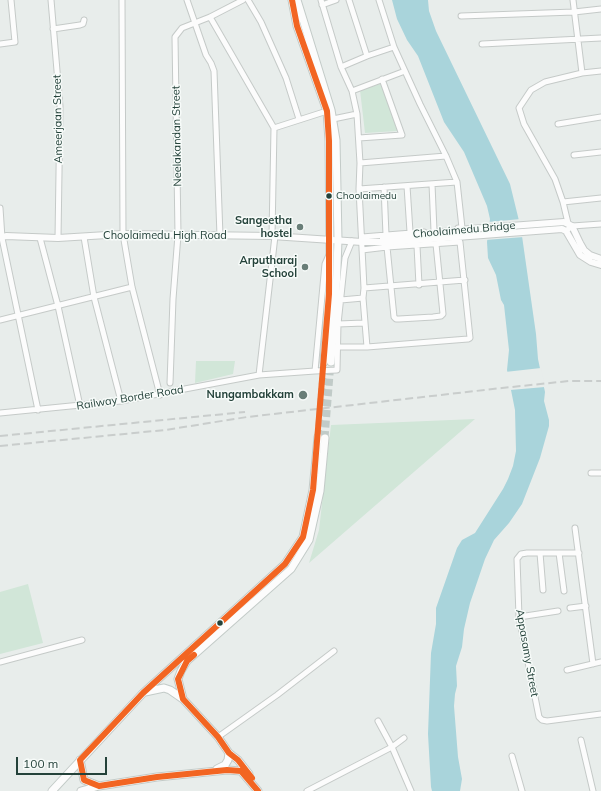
<!DOCTYPE html>
<style>
body{margin:0}
#map{position:relative;width:601px;height:791px;overflow:hidden;background:#e8edeb;font-family:Mulish,sans-serif}
canvas{display:block}
.scale{position:absolute;left:16px;top:757px;width:91px;height:18px;box-sizing:border-box;border:2px solid #24423a;border-top:0;padding-left:5px;font-size:12px;line-height:14px;white-space:nowrap;color:#24423a;-webkit-text-stroke:3px #f7fbf9;paint-order:stroke}
</style>
<div id="map">
<canvas width="601" height="791"></canvas>
<div class="scale">100 m</div>
</div>
<script>
const c = document.querySelector('canvas').getContext('2d');
c.lineJoin = 'round';
function fillPath(path, color) { c.fillStyle = color; c.fill(path, 'evenodd'); }
const poly = rows => new Path2D(rows.map(r => 'M' + r).join(''));
function stroke(path, color, width, dash) { c.strokeStyle = color; c.lineWidth = width; c.lineCap = dash ? 'butt' : 'round'; c.setLineDash(dash || []); c.stroke(path); }
function label(font, color, halo, rows, align = 'center') {
  c.font = font + ' Mulish,sans-serif'; c.lineWidth = 3; c.setLineDash([]); c.textBaseline = 'middle'; c.strokeStyle = halo; c.fillStyle = color; for (const [text, x, y, turn = 0] of rows) {
    c.save(); c.translate(x, y); c.rotate((+turn || 0) * Math.PI / 180); c.textAlign = isNaN(turn) ? turn : align; if (halo) c.strokeText(text, 0, 0); c.fillText(text, 0, 0); c.restore();
  }
}
fillPath(poly([
 [383,83,398,131,365,133,360,90],
 [196,361,235,361,233,374,195,383],
 [475,419,309,563,319,530,331,425],
 [28,584,43,643,0,654,0,592]
]), '#d1e6d8');
fillPath(poly([
 [392,0,428,0,429,11,436,31,510,184,521,229,536,334,538,359,545,392,544,401,549,420,549,426,540,458,522,504,509,523,494,540,485,559,470,603,464,629,462,647,456,666,457,686,455,694,454,706,458,757,462,779,460,791,432,791,431,787,428,734,431,653,436,624,436,608,457,548,462,540,475,533,503,489,508,479,513,466,516,451,515,410,507,370,509,350,504,305,501,300,496,275,488,258,487,242,490,219,487,206,464,152,444,122,418,56,407,40,397,19]
]), '#a9d4db');
fillPath(poly([
 [521,219,524,237,485,240,488,222],
 [541,368,545,387,510,390,505,372]
]), '#e8edeb');
stroke(poly([
 [318,437,324,362],
 [325,438,331,362]
]), '#c1cbc8', 7, [7, 3.5]);
const minor = poly([
 [51,0,60,106,58,238],
 [122,0,123,234,132,287,160,395],
 [187,0,206,55,211,63,214,71,220,236],
 [248,0,261,22,286,78,299,119],
 [321,0,341,67,352,91,357,114,360,163,359,189,364,288,363,298,367,347],
 [349,0,367,56],
 [379,0,394,47,420,104,446,156,457,182,462,228,458,228],
 [573,0,582,73],
 [322,5,336,0],
 [461,16,574,12,601,9],
 [210,17,274,128,272,236],
 [53,29,80,25,83,24,84,20],
 [0,44,15,42,11,0],
 [482,44,601,38],
 [341,67,367,56,394,47],
 [352,91,405,71],
 [333,119,357,114],
 [558,124,601,117],
 [274,128,327,111],
 [359,138,402,135,382,79],
 [574,155,601,152],
 [360,163,446,156],
 [432,184,434,231],
 [407,186,410,232],
 [384,187,386,235],
 [359,189,457,182],
 [563,202,601,198],
 [0,208,2,238,38,410],
 [568,223,563,202,555,179,524,124,519,108,531,90,545,82,582,73,601,71],
 [566,231,572,226,601,224],
 [84,237,94,297,121,401],
 [362,237,424,232],
 [40,238,58,306,80,406],
 [417,246,419,285],
 [387,247,394,317,396,319,399,319,433,317,441,316,443,314,436,244],
 [364,288,465,280],
 [341,300,363,298],
 [0,320,132,287],
 [338,324,364,323],
 [338,347,367,347,468,339,470,338,460,242,387,247,362,250],
 [315,371,325,264,329,255],
 [259,375,275,236],
 [170,383,173,299,178,235,175,37,182,28,210,17,243,0],
 [0,413,121,401,259,375,315,371,337,370,338,324,345,258,352,241],
 [591,473,601,473],
 [575,528,593,664],
 [540,553,543,590],
 [559,553,564,591],
 [579,553,527,553,521,554,517,559,519,617,539,717,542,720,547,721,601,714],
 [570,608,586,606],
 [519,617,558,611],
 [0,662,82,640],
 [567,670,601,662],
 [378,721,392,747,411,791],
 [218,737,277,695,334,651],
 [581,740,593,791],
 [512,756,522,791],
 [307,791,392,747,404,738]
]);
const tertiary = poly([
 [0,238,6,236,58,238,123,234,272,236,362,242,391,242,562,229,566,231,580,255,591,262,601,265],
 [383,239,470,229,564,222,572,226,580,243,584,250,590,255,601,259]
]);
const secondary = poly([
 [292,0,297,26,327,111,329,141,330,253,329,294,324,362],
 [297,0,331,110,336,140,338,240,336,294,331,362],
 [145,692,164,688,170,690,183,699,218,737,229,753,238,760,249,774],
 [183,699,178,679,181,671,187,661,291,569,309,540,320,491,325,438],
 [80,760,84,780,99,786],
 [217,769,225,765,228,760,229,753],
 [52,791,143,693,285,564,303,537,313,490,318,437],
 [81,791,99,786,157,777,227,770,241,771,258,791]
]);
stroke(minor, '#c5cac8', 7);
stroke(tertiary, '#c5cac8', 8);
stroke(secondary, '#c3cbc8', 9);
stroke(minor, '#fcfcfc', 5);
stroke(tertiary, '#fcfcfc', 6);
stroke(secondary, '#fcfcfc', 7);
stroke(poly([
 [0,436,245,412],
 [0,446,165,430,247,417,502,388,569,381,601,381]
]), '#c9cdcc', 2, [8, 4]);
stroke(poly([
 [194,655,187,661,178,679,183,699,218,737,229,753,238,760,252,778],
 [258,791,241,771,227,770,157,777,99,786,84,780,80,760,143,693,285,564,303,537,313,490,329,294,329,141,327,111,297,26,292,0]
]), '#f26522', 6);
for (const [x, y, r, color] of [
 [329,196,3.5,"#24423a"],
 [300,227,4,"#697e78"],
 [305,267,4,"#697e78"],
 [303,395,5,"#697e78"],
 [220,623,3.5,"#24423a"]
]) { const dot = new Path2D(); dot.arc(x, y, r, 0, 2 * Math.PI); c.fillStyle = color; c.fill(dot); stroke(dot, '#f7fbf9', 1.5); }
label('10px', '#24423a', '#f7fbf9', [
 ["Choolaimedu",336,196]
], 'left');
label('11px', '#24423a', '#f7fbf9', [
 ["Ameerjaan Street",58,119,-91],
 ["Neelakandan Street",177,136,-91],
 ["Choolaimedu Bridge",464,230,-5],
 ["Choolaimedu High Road",165,236],
 ["Railway Border Road",130,398,-9],
 ["Appasamy Street",527,653,80]
]);
label('bold 11px', '#24423a', '#f7fbf9', [
 ["Sangeetha",292,221],
 ["hostel",292,234],
 ["Arputharaj",297,261],
 ["School",297,274],
 ["Nungambakkam",294,395]
], 'right');
</script>
